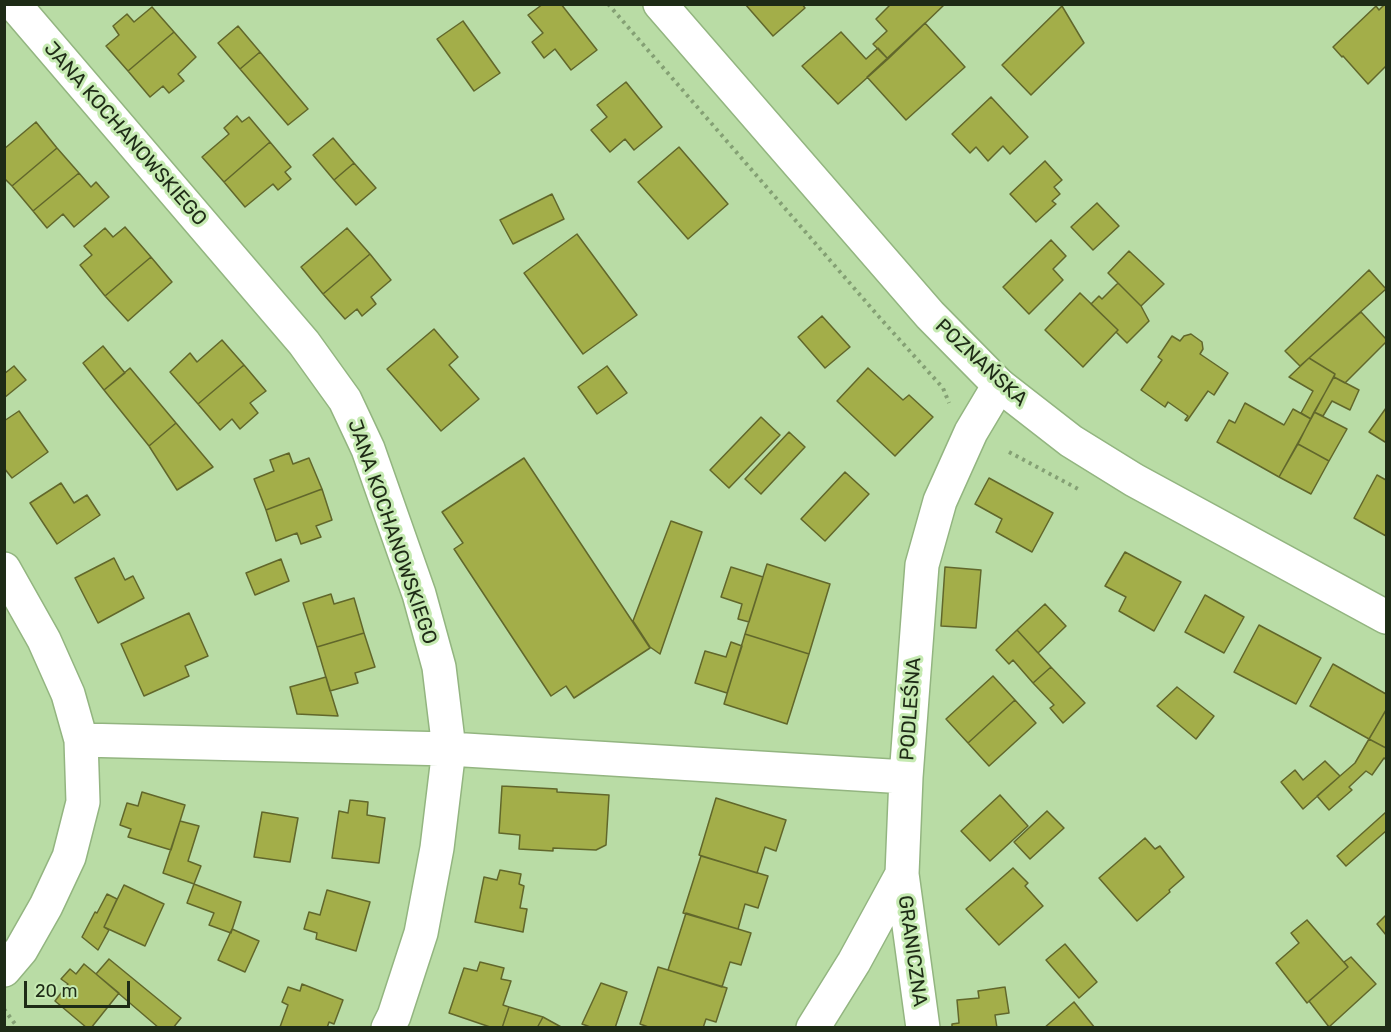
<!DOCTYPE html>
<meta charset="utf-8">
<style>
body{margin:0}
#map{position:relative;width:1391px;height:1032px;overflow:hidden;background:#b9dca5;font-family:Rubik,sans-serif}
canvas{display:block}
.frame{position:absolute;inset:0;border:6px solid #1e2b16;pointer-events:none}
.scale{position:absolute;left:24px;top:981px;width:106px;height:27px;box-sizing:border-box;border:3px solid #1e2b16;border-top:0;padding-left:8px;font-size:18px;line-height:21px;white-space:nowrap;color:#1e2b16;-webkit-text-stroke:4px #c6eab2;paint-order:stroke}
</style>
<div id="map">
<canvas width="1391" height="1032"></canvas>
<div class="frame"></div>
<div class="scale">20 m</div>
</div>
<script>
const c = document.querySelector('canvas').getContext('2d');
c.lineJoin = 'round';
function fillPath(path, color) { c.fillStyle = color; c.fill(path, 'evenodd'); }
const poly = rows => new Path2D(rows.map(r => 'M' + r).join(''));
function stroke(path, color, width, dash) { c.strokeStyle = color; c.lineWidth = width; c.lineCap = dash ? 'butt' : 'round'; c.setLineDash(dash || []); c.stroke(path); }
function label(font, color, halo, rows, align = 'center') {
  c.font = font + ' Rubik,sans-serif'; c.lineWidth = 6; c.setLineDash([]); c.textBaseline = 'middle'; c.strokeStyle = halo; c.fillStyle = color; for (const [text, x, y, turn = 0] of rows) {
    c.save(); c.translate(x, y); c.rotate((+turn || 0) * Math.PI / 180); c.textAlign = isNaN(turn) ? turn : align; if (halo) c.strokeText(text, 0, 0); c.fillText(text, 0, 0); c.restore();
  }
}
const building = poly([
 [543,4,561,4,597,50,571,70,555,49,544,58,532,42,543,33,528,15,543,4],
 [745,4,802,4,805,8,773,36,745,4],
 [891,4,945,4,888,59,873,44,887,31,876,19,891,4],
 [1385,4,1386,4,1386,66,1368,84,1343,56,1342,57,1333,47,1376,6,1379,10,1385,4],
 [1062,6,1084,43,1031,95,1002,65,1062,6],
 [152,7,174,32,128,71,106,46,119,35,113,26,127,14,134,22,152,7],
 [463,21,500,73,474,91,437,39,463,21],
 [925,23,965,67,906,120,867,77,925,23],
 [238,26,260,52,240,69,218,43,238,26],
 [174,32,196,57,178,74,184,81,169,93,163,86,150,97,128,71,174,32],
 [841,32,866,59,878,48,888,59,838,104,802,66,841,32],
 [260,52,308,109,288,125,240,69,260,52],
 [626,82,662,127,634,150,625,139,610,152,591,130,607,117,597,105,626,82],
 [991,97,1028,137,1010,154,1003,146,988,161,976,147,970,153,952,134,991,97],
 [237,116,242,122,249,117,270,142,224,182,202,157,229,134,224,128,237,116],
 [36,122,57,148,12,186,4,178,4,149,36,122],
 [333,138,354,163,334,180,313,155,333,138],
 [270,142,291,167,285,172,291,179,278,190,273,184,245,207,224,182,270,142],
 [679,147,728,204,688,239,638,182,679,147],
 [57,148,79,173,33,211,12,186,57,148],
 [1045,161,1062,180,1054,187,1060,194,1052,201,1056,204,1036,222,1010,194,1045,161],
 [354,163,376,188,356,205,334,180,354,163],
 [79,173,91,187,96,182,109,197,74,227,63,214,47,228,33,211,79,173],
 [552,194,564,219,513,244,500,220,552,194],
 [1097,203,1119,226,1093,250,1071,227,1097,203],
 [125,227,151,257,105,296,80,265,92,255,84,246,105,228,113,237,125,227],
 [347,228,370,254,323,294,301,267,347,228],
 [577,234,637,315,583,354,524,273,577,234],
 [1051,240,1066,256,1053,269,1063,280,1029,314,1003,287,1051,240],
 [1129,251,1164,284,1141,306,1108,273,1129,251],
 [370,254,391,280,371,297,376,304,362,316,357,309,345,319,323,294,370,254],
 [151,257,172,282,128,321,105,296,151,257],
 [1369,270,1386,289,1300,366,1285,351,1369,270],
 [1118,283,1141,306,1149,321,1127,343,1116,332,1118,330,1091,304,1099,296,1102,299,1118,283],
 [1080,293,1118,330,1083,367,1045,330,1080,293],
 [1361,312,1386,339,1386,342,1345,383,1334,377,1335,374,1309,358,1361,312],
 [822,316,850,347,825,368,798,337,822,316],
 [434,329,458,357,449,365,479,399,441,431,387,369,434,329],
 [1191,334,1202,342,1203,349,1200,354,1228,373,1214,395,1208,391,1187,421,1185,420,1188,416,1168,402,1165,407,1141,390,1162,360,1158,357,1172,336,1180,341,1184,336,1191,334],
 [222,340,244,365,198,404,170,372,190,353,197,362,222,340],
 [103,346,125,373,104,390,83,363,103,346],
 [1309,358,1335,374,1311,419,1301,413,1313,391,1289,377,1309,358],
 [244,365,266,391,250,403,258,413,240,429,232,419,220,430,198,404,244,365],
 [14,366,26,380,4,398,4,374,14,366],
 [607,366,627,393,597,414,578,387,607,366],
 [130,368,176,423,149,446,104,390,130,368],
 [868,368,903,400,909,395,933,417,895,456,837,401,868,368],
 [1334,377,1359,390,1350,410,1332,401,1323,416,1314,412,1334,377],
 [1245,403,1284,425,1293,409,1311,419,1279,477,1217,442,1229,420,1235,423,1245,403],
 [1386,408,1386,441,1385,442,1369,432,1386,408],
 [19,411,48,452,12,478,4,468,4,421,19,411],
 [1314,412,1347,429,1329,461,1298,444,1314,412],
 [761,417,780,435,729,488,710,470,761,417],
 [176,423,213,467,177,490,149,446,176,423],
 [789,432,805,447,761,494,745,479,789,432],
 [1298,444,1329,461,1311,494,1279,477,1298,444],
 [289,453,293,464,309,458,322,489,266,510,254,479,274,471,270,460,289,453],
 [524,458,650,648,574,698,566,686,551,696,454,549,463,543,442,512,524,458],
 [845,472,869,494,825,541,801,519,845,472],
 [1377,475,1386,480,1386,536,1354,518,1377,475],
 [989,478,1053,513,1032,552,996,532,1002,519,975,504,989,478],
 [61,483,74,503,87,495,100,515,57,544,30,503,61,483],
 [322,489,332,520,316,526,321,537,301,544,297,533,276,541,266,510,322,489],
 [671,521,702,532,660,654,650,647,633,621,671,521],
 [1125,552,1181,582,1154,631,1119,611,1126,597,1105,586,1125,552],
 [114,558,125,580,133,576,144,598,98,623,75,578,114,558],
 [281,559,289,581,255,595,246,573,281,559],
 [767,564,830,584,809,654,745,634,767,564],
 [731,567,763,577,749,622,738,619,742,604,721,597,731,567],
 [945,567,981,570,976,628,941,626,945,567],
 [331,594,334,604,354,598,364,633,317,647,303,603,331,594],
 [1205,595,1244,617,1224,653,1185,632,1205,595],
 [1045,604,1066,626,1038,653,1017,630,1045,604],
 [189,613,208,656,185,666,189,676,144,696,121,644,189,613],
 [1259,625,1321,658,1296,704,1234,672,1259,625],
 [1017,630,1051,667,1033,683,1013,660,1009,664,996,650,1017,630],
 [364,633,375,667,355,673,358,683,330,691,317,647,364,633],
 [745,634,809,654,787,724,724,704,745,634],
 [731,642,742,646,727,693,695,683,705,651,726,657,731,642],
 [1333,664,1386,694,1386,710,1369,739,1310,706,1333,664],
 [1051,667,1085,703,1063,723,1050,708,1054,705,1033,683,1051,667],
 [993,676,1015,700,968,743,946,719,993,676],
 [326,677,338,716,297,714,290,687,326,677],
 [1177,687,1214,716,1196,739,1157,706,1177,687],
 [1015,700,1036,723,989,766,968,743,1015,700],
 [1386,710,1386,748,1369,739,1386,710],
 [1369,739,1386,748,1386,759,1384,758,1372,775,1366,771,1349,787,1352,790,1329,810,1317,796,1355,763,1369,739],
 [1325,761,1340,776,1303,809,1281,782,1295,770,1303,780,1325,761],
 [502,786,557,789,557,792,609,795,606,845,596,850,553,848,553,851,519,849,520,835,499,833,502,786],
 [142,792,185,805,171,850,128,837,131,829,120,825,127,803,138,806,142,792],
 [1000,795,1028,826,990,861,961,831,1000,795],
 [716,798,786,820,776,851,765,847,757,873,699,855,716,798],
 [350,800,368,802,367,815,385,818,379,863,332,858,339,811,348,813,350,800],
 [1047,811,1064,828,1030,859,1014,842,1047,811],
 [262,812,298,818,290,862,254,857,262,812],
 [1386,812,1386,831,1346,866,1337,856,1386,812],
 [180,821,199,826,188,861,201,866,194,884,163,873,180,821],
 [1145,838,1155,849,1160,846,1184,877,1169,890,1170,892,1137,921,1099,878,1145,838],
 [701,856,768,876,758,908,745,904,738,929,683,913,701,856],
 [1013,868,1028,883,1025,886,1043,906,999,945,966,909,1013,868],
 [500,870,521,874,519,884,524,886,520,908,527,909,523,932,475,922,484,877,497,880,500,870],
 [194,884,241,902,231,933,209,925,214,913,187,903,194,884],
 [124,885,164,904,145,946,104,927,124,885],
 [327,890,370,902,356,951,316,939,317,933,304,929,309,912,320,915,327,890],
 [107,894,117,899,104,927,109,930,98,950,82,937,95,912,97,913,107,894],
 [686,913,751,933,741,965,730,962,722,987,668,970,686,913],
 [1386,915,1386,935,1377,924,1386,915],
 [1307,920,1348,967,1307,1003,1276,963,1299,943,1291,933,1307,920],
 [232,929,259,941,245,972,218,960,232,929],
 [1065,944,1097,982,1079,998,1046,960,1065,944],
 [1351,957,1376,984,1329,1027,1309,1001,1348,967,1344,962,1351,957],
 [109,959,181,1018,173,1028,159,1028,96,974,109,959],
 [480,962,504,968,501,979,511,981,503,1005,509,1007,502,1028,493,1028,449,1013,464,968,477,971,480,962],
 [84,964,119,993,91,1028,87,1028,55,1001,68,984,61,979,70,969,76,974,84,964],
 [658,967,727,988,716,1022,706,1019,703,1028,651,1028,640,1024,658,967],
 [601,983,627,992,615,1028,593,1028,582,1024,601,983],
 [302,984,343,1000,334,1024,329,1022,327,1028,280,1027,288,1005,282,1002,288,987,300,991,302,984],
 [1005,987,1009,1013,995,1015,997,1028,952,1028,952,1024,959,1023,957,1000,979,998,978,991,1005,987],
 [1074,1002,1095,1028,1044,1028,1074,1002],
 [509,1007,543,1017,537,1028,502,1028,509,1007],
 [543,1017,563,1028,537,1028,543,1017]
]);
fillPath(building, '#a3ae49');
stroke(building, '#61672b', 1.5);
const street = poly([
 [14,4,304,343,345,400,368,449,419,594,439,667,449,749,437,848,421,933,394,1016,388,1028],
 [4,569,44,640,68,694,81,740,83,802,69,857,46,906,21,950,4,970],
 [81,740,449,749,906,777],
 [902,874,923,1028],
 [813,1028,854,962,902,874,906,777,922,565,940,501,971,432,999,385]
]);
const secondary = poly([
 [660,4,930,315,999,385,1071,441,1134,480,1386,617]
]);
stroke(street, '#93b580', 36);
stroke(secondary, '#93b580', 36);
stroke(poly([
 [608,4,880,318,943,388,949,403],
 [1009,452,1080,490],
 [4,1009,18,1028]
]), '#84a074', 4, [3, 4.5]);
stroke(street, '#fff', 33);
stroke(secondary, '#fff', 33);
label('20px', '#1e2b16', '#c6eab2', [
 ["JANA KOCHANOWSKIEGO",125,134,49],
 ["POZNAŃSKA",981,363,43],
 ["JANA KOCHANOWSKIEGO",392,532,71],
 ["PODLEŚNA",911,709,-86],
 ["GRANICZNA",912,951,82]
]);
</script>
